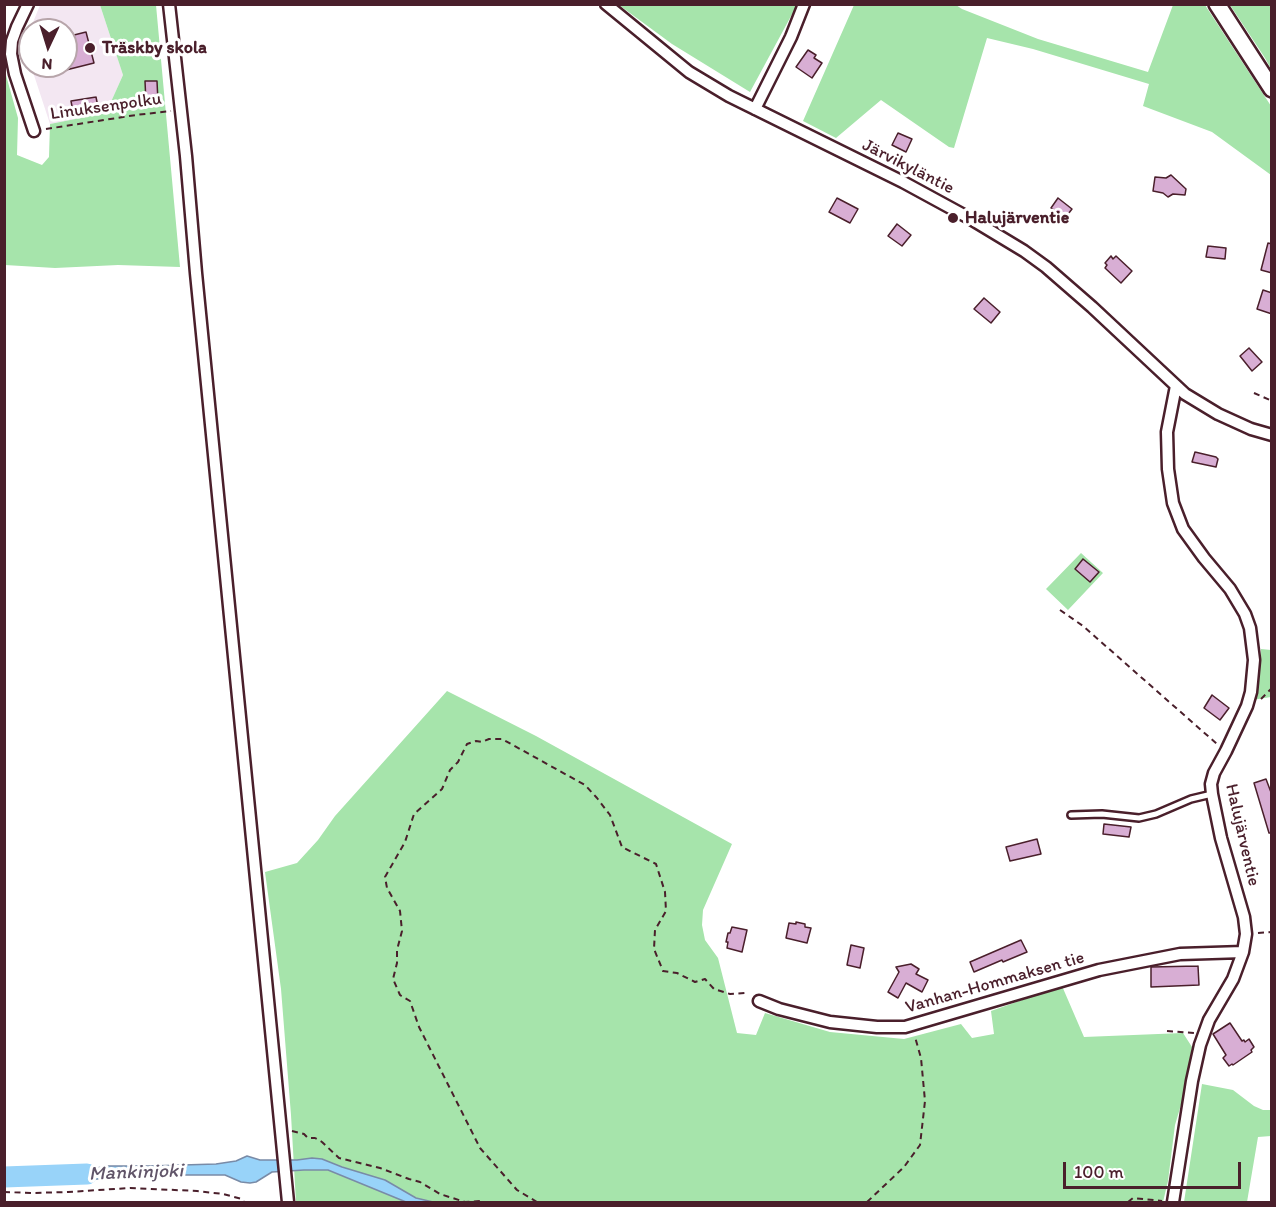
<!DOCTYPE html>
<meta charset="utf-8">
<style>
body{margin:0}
#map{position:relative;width:1276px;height:1207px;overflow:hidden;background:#fff;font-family:Itim,sans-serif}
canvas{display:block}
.frame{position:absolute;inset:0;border:6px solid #4a1f2b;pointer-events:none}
.north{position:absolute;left:18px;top:18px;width:60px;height:60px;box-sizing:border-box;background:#fff;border:2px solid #b7a5aa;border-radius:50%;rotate:184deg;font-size:16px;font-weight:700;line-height:24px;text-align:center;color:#4a1f2b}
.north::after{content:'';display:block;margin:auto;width:21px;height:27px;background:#4a1f2b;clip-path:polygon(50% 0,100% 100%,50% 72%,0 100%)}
.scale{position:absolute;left:1063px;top:1162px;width:178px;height:27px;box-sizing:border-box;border:3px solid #4a1f2b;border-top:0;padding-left:8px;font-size:18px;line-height:21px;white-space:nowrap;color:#4a1f2b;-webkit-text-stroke:4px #fff;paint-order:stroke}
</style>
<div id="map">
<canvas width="1276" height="1207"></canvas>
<div class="frame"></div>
<div class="north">N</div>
<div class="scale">100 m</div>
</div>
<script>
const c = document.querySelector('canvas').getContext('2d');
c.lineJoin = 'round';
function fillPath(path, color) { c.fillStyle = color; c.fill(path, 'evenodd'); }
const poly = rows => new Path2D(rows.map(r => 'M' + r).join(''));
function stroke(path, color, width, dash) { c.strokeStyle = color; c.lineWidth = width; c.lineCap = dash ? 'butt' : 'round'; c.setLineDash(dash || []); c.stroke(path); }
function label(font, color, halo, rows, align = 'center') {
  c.font = font + ' Itim,sans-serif'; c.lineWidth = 6; c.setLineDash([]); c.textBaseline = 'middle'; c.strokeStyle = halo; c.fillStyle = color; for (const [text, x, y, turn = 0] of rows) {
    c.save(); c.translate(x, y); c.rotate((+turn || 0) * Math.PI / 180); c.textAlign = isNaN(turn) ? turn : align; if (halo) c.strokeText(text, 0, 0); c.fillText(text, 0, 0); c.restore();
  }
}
fillPath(poly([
 [40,5,100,5,123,75,106,113,50,124,31,66,66,66,66,30,30,30]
]), '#f3e7f2');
fillPath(poly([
 [100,5,156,5,180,267,118,265,55,268,5,265,4,68,18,118,17,155,42,165,49,157,50,124,106,113,123,75],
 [619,5,797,4,797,5,750,92,672,44],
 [854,5,956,5,962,9,1038,39,1148,72,1173,5,1205,5,1271,106,1271,175,1212,132,1143,106,1149,84,1033,49,987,38,954,148,949,147,881,100,836,138,803,121],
 [1230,5,1271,5,1271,69,1265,58],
 [1081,553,1103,573,1068,610,1046,589],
 [1261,649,1271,650,1271,697,1252,700,1260,667],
 [447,691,536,736,732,844,703,910,702,925,705,940,718,958,737,1033,756,1035,765,1013,830,1032,904,1039,961,1024,972,1038,994,1034,991,1011,1062,986,1084,1037,1183,1033,1192,1047,1183,1098,1175,1125,1168,1181,1163,1202,339,1202,333,1201,332,1202,296,1202,291,1115,281,989,265,872,297,863,318,840,335,816],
 [1202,1084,1233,1090,1254,1106,1263,1110,1271,1110,1271,1136,1258,1137,1247,1202,1184,1202]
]), '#a6e4ab');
const water = poly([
 [247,1156,260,1160,297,1160,312,1158,322,1159,342,1167,385,1180,416,1198,433,1202,406,1202,328,1170,304,1170,272,1172,256,1182,250,1183,241,1182,225,1175,184,1175,136,1179,86,1179,36,1184,5,1185,4,1171,19,1169,49,1177,107,1166,149,1166,216,1164,236,1161,247,1156]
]);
fillPath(water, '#98d3f9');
stroke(water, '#798ba7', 1.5);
stroke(poly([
 [4,1177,87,1174]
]), '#98d3f9', 21);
const building = poly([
 [86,32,94,63,66,70,66,37,86,32],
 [808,50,816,55,814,58,822,63,812,78,796,67,808,50],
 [145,81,157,81,158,102,146,103,145,81],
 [96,97,98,107,73,112,71,101,96,97],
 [898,133,912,139,906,152,892,145,898,133],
 [1171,175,1186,189,1185,195,1173,194,1168,197,1163,193,1153,191,1155,177,1166,178,1171,175],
 [837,198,858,209,850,223,829,212,837,198],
 [1058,198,1072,209,1065,218,1051,208,1058,198],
 [897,224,911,235,902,246,888,236,897,224],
 [1268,243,1272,244,1272,273,1261,270,1268,243],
 [1208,246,1226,248,1225,259,1206,257,1208,246],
 [1111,256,1113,259,1116,256,1132,271,1121,283,1105,268,1107,265,1105,263,1111,256],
 [1263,290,1272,293,1272,314,1257,309,1263,290],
 [984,298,1000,312,991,323,974,309,984,298],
 [1249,348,1262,362,1252,371,1240,356,1249,348],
 [1195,452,1216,457,1218,459,1216,467,1192,462,1195,452],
 [1083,559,1099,572,1090,582,1075,569,1083,559],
 [1212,695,1229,708,1220,720,1204,708,1212,695],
 [1266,779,1272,795,1272,833,1269,833,1254,783,1266,779],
 [1104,824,1131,827,1129,837,1103,834,1104,824],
 [1037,839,1041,854,1010,861,1006,847,1037,839],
 [796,922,805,924,805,927,811,928,807,943,786,938,789,923,796,924,796,922],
 [732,927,747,930,742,952,727,948,728,942,726,942,728,933,730,933,732,927],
 [1021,940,1027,952,1003,962,1002,960,974,972,970,962,1021,940],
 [851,945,864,948,860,968,847,965,851,945],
 [911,964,919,969,916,974,928,980,922,992,906,983,898,998,888,992,899,972,896,967,911,964],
 [1198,966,1199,985,1151,987,1151,967,1198,966],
 [1230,1023,1242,1041,1244,1040,1245,1042,1249,1039,1254,1047,1251,1050,1252,1052,1233,1065,1232,1064,1229,1066,1223,1058,1226,1055,1213,1034,1230,1023]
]);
fillPath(building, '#d8aed4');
stroke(building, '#4a1f2b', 1.5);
const lane = poly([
 [1071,815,1102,814,1139,818,1156,814,1191,799,1212,794]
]);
const street = poly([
 [28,4,17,27,12,41,11,54,15,74,34,131],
 [169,4,186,156,196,273,288,1202],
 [606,4,689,72,729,96,903,182,971,219,1024,251,1046,267,1092,307,1185,394,1218,414,1251,429,1272,435],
 [755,109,791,37,804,4],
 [759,1001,779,1009,830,1022,877,1027,905,1027,1099,970,1180,954,1243,952],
 [1173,1202,1192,1081,1200,1045,1209,1020,1233,979,1243,952,1246,934,1244,917,1221,838,1212,794,1211,784,1214,773,1226,751,1247,706,1251,692,1254,660,1250,628,1245,614,1230,589,1204,558,1183,529,1173,503,1168,469,1167,432,1176,386]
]);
const secondary = poly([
 [1217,4,1272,89]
]);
stroke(lane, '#4a1f2b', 10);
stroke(street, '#4a1f2b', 15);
stroke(secondary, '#4a1f2b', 20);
stroke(poly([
 [46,129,136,115,171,111],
 [1254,393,1272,401],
 [1060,610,1083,626,1217,744],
 [1261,699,1272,688],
 [1258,933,1272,932],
 [1167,1031,1194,1033],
 [292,1131,304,1134,308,1138,315,1138,322,1142,339,1158,380,1168,409,1179,420,1182,440,1194,465,1202,480,1201,484,1202],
 [4,1192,32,1193,68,1192,130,1188,197,1191,223,1194,242,1199,244,1202],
 [537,1202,517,1190,480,1148,419,1027,410,1001,400,995,393,979,397,963,397,950,402,931,400,911,387,888,385,877,405,842,414,814,442,789,450,770,458,762,467,744,476,741,482,742,489,739,502,739,585,785,597,798,610,815,622,847,656,864,665,892,666,911,655,930,654,949,663,971,677,973,695,982,705,979,714,989,730,994,745,993],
 [867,1202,904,1167,920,1145,925,1101,921,1058,915,1037],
 [1128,1202,1133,1198,1162,1201]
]), '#4a1f2b', 2, [6, 4.5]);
stroke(lane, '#fff', 5);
stroke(street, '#fff', 10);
stroke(secondary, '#fff', 15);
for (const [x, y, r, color] of [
 [90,48,6,"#4a1f2b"],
 [953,218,6,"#4a1f2b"]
]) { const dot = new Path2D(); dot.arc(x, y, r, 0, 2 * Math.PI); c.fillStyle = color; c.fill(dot); stroke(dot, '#fff', 2); }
label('bold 18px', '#4a1f2b', '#fff', [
 ["Träskby skola",102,48],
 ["Halujärventie",965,218]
], 'left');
label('18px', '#4a1f2b', '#fff', [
 ["Linuksenpolku",106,107,-8],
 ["Järvikyläntie",908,167,27],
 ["Halujärventie",1242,835,77],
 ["Vanhan-Hommaksen tie",995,983,-16]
]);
label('italic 20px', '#615569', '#fff', [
 ["Mankinjoki",136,1173,-2]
]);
</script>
